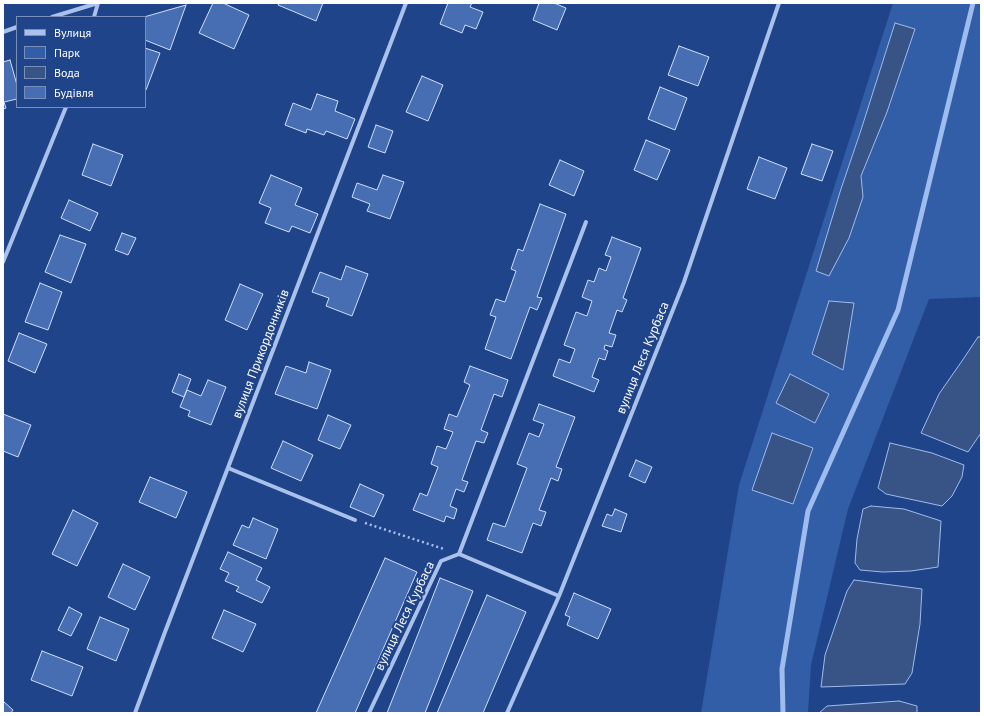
<!DOCTYPE html>
<meta charset="utf-8">
<style>
body{margin:0}
#map{position:relative;width:984px;height:716px;overflow:hidden;background:#1f448a;font-family:"PT Sans",sans-serif}
canvas{display:block}
.frame{position:absolute;inset:0;border:4px solid #fff;pointer-events:none}
.legend{position:absolute;left:16px;top:16px;width:130px;height:92px;box-sizing:border-box;background:#1f448a;border:1px solid #798fb9;margin:0;padding:5px 7px;list-style:none;font-size:12px;color:#fff}
.legend li{display:flex;align-items:center;gap:8px;height:20px}
.legend b{width:20px;border:1px solid #798fb9}
</style>
<div id="map">
<canvas width="984" height="716"></canvas>
<div class="frame"></div>
<ul class="legend">
<li><b style="height:5px;background:#aac2eb"></b>Вулиця</li>
<li><b style="height:11px;background:#325da7"></b>Парк</li>
<li><b style="height:11px;background:#385487"></b>Вода</li>
<li><b style="height:11px;background:#476eb2"></b>Будівля</li>
</ul>
</div>
<script>
const c = document.querySelector('canvas').getContext('2d');
c.lineJoin = 'round';
function fillPath(path, color) { c.fillStyle = color; c.fill(path, 'evenodd'); }
const poly = rows => new Path2D(rows.map(r => 'M' + r).join(''));
function stroke(path, color, width, dash) { c.strokeStyle = color; c.lineWidth = width; c.lineCap = dash ? 'butt' : 'round'; c.setLineDash(dash || []); c.stroke(path); }
function label(font, color, halo, rows, align = 'center') {
  c.font = font + ' "PT Sans",sans-serif'; c.lineWidth = 4; c.setLineDash([]); c.textBaseline = 'middle'; c.strokeStyle = halo; c.fillStyle = color; for (const [text, x, y, turn = 0] of rows) {
    c.save(); c.translate(x, y); c.rotate((+turn || 0) * Math.PI / 180); c.textAlign = isNaN(turn) ? turn : align; if (halo) c.strokeText(text, 0, 0); c.fillText(text, 0, 0); c.restore();
  }
}
fillPath(poly([
 [893,3,981,3,981,297,929,299,848,509,811,665,808,713,701,713,739,485]
]), '#325da7');
const water = poly([
 [895,23,915,29,887,112,861,176,863,197,849,238,829,276,816,271,840,192,861,130,895,23],
 [829,301,854,303,843,370,812,354,829,301],
 [978,337,981,337,981,433,968,452,921,433,939,394,964,358,978,337],
 [790,374,829,394,815,423,776,403,790,374],
 [772,433,813,448,793,504,752,490,772,433],
 [890,443,932,453,964,465,962,477,952,496,942,506,886,494,878,488,890,443],
 [871,506,904,509,941,521,938,567,911,571,883,572,860,570,855,563,857,539,863,509,871,506],
 [854,580,922,589,920,624,912,673,905,684,821,687,825,655,847,591,854,580],
 [899,701,917,706,917,713,819,713,827,706,899,701]
]);
fillPath(water, '#385487');
stroke(water, '#9ebced', 1);
stroke(poly([
 [783,713,782,669,808,511,898,310,973,3]
]), '#9ebced', 5);
const building = poly([
 [213,3,223,3,249,15,234,49,199,33,213,3],
 [279,3,323,3,316,21,278,5,279,3],
 [448,3,472,3,470,7,483,12,476,29,465,25,462,33,440,24,448,3],
 [539,3,554,3,566,8,557,30,533,20,539,3],
 [186,5,170,50,145,40,145,17,144,17,186,5],
 [679,46,709,57,698,86,668,75,679,46],
 [145,48,160,53,146,90,145,90,145,48],
 [10,60,17,85,17,99,4,102,6,108,3,109,3,62,10,60],
 [422,76,443,85,428,121,406,112,422,76],
 [660,87,687,98,675,130,648,119,660,87],
 [317,94,338,101,335,111,355,119,347,139,326,131,324,135,307,129,306,133,285,125,293,103,311,110,317,94],
 [376,125,393,131,385,153,368,147,376,125],
 [646,140,670,150,657,180,634,170,646,140],
 [93,144,123,155,111,186,82,175,93,144],
 [812,144,833,151,822,181,801,174,812,144],
 [759,157,787,168,775,199,747,189,759,157],
 [560,160,584,171,574,196,549,185,560,160],
 [271,175,302,188,295,205,318,214,310,233,292,226,289,232,265,223,271,208,259,203,271,175],
 [383,175,404,182,390,219,367,211,370,204,352,197,357,183,377,190,383,175],
 [69,200,98,213,90,231,61,218,69,200],
 [540,204,566,214,537,297,542,298,537,310,530,307,511,359,485,349,496,317,490,315,496,299,505,302,516,271,511,269,518,249,523,251,540,204],
 [122,233,136,238,128,255,115,250,122,233],
 [60,235,86,244,71,283,45,272,60,235],
 [612,237,641,248,623,298,627,300,622,312,617,310,609,333,616,335,612,347,605,345,604,349,608,351,605,360,599,358,592,377,599,380,594,392,553,376,559,359,570,363,575,349,564,345,576,312,587,316,592,301,582,297,588,280,594,282,599,268,606,271,611,257,605,255,612,237],
 [346,266,368,274,352,316,326,306,329,298,312,292,320,272,341,280,346,266],
 [40,283,62,292,48,330,25,322,40,283],
 [240,284,263,294,247,330,225,320,240,284],
 [19,333,47,344,35,373,8,361,19,333],
 [309,362,331,370,317,409,275,394,286,366,306,373,309,362],
 [470,366,508,380,502,397,494,394,481,430,488,433,484,443,476,441,462,480,468,482,464,492,456,489,450,506,457,509,454,519,446,516,444,522,413,510,420,493,427,496,438,467,431,464,437,446,446,449,453,432,444,429,449,414,457,417,470,385,464,382,470,366],
 [179,374,191,379,184,397,172,392,179,374],
 [208,380,226,387,211,425,188,416,190,411,180,407,187,390,201,396,208,380],
 [539,404,575,417,556,467,562,469,558,481,551,478,539,510,546,512,541,526,533,523,522,553,487,540,493,523,505,527,527,468,517,464,529,433,539,437,544,424,533,420,539,404],
 [3,414,31,425,18,457,3,451,3,414],
 [328,415,351,425,340,449,318,440,328,415],
 [283,441,313,455,301,481,271,468,283,441],
 [636,460,652,467,645,483,629,476,636,460],
 [150,477,187,492,176,518,139,502,150,477],
 [360,484,384,495,374,517,350,507,360,484],
 [615,509,627,514,621,532,602,526,607,514,612,516,615,509],
 [73,510,98,523,77,566,52,554,73,510],
 [253,518,278,529,266,559,233,545,242,525,249,528,253,518],
 [228,552,262,568,256,580,270,587,262,603,236,591,239,587,225,581,229,573,220,569,228,552],
 [385,558,417,572,355,713,316,713,385,558],
 [123,564,150,577,135,610,108,597,123,564],
 [440,578,473,591,425,713,387,713,440,578],
 [574,593,611,609,598,639,567,625,570,617,565,615,574,593],
 [487,595,526,612,483,713,437,713,487,595],
 [69,607,82,614,71,636,58,630,69,607],
 [224,610,256,624,243,652,212,638,224,610],
 [100,617,129,629,116,661,87,649,100,617],
 [42,651,83,667,72,696,31,680,42,651],
 [3,701,13,710,11,713,3,713,3,701]
]);
fillPath(building, '#476eb2');
stroke(building, '#cfdef8', 1);
stroke(poly([
 [365,523,444,549]
]), '#aac2eb', 2.5, [2, 3]);
stroke(poly([
 [52,17,98,3],
 [94,17,98,3],
 [3,32,17,27],
 [3,262,66,107],
 [228,468,355,520],
 [459,554,559,596],
 [135,713,165,632,406,3],
 [369,713,441,561,459,554,586,222],
 [507,713,559,596,684,282,779,3]
]), '#aac2eb', 4);
label('13px', '#fff', '#1f448a', [
 ["вулиця Прикордонників",261,354,-69],
 ["вулиця Леся Курбаса",643,358,-68],
 ["вулиця Леся Курбаса",405,616,-64]
]);
</script>
